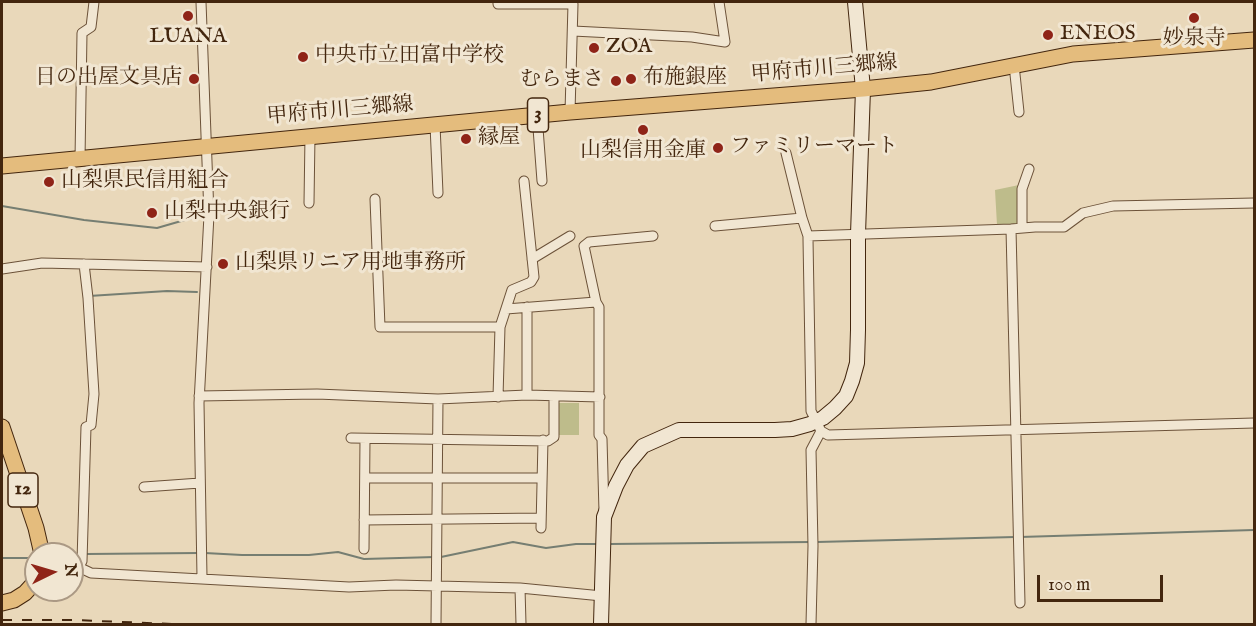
<!DOCTYPE html>
<meta charset="utf-8">
<style>
body{margin:0}
#map{position:relative;width:1256px;height:626px;overflow:hidden;background:#e9d8ba;font-family:"IM FELL English",serif}
canvas{display:block}
.frame{position:absolute;inset:0;border:3px solid #43260e;pointer-events:none}
.north{position:absolute;left:24px;top:542px;width:60px;height:60px;box-sizing:border-box;background:#f1e6d2;border:2px solid #ab9984;border-radius:50%;rotate:85deg;font-size:16px;font-weight:700;line-height:24px;text-align:center;color:#43260e}
.north::after{content:'';display:block;margin:auto;width:21px;height:27px;background:#8f2418;clip-path:polygon(50% 0,100% 100%,50% 72%,0 100%)}
.scale{position:absolute;left:1037px;top:575px;width:126px;height:27px;box-sizing:border-box;border:3px solid #43260e;border-top:0;padding-left:8px;font-size:18px;line-height:21px;white-space:nowrap;color:#43260e;-webkit-text-stroke:4px #f1e6d2;paint-order:stroke}
</style>
<div id="map">
<canvas width="1256" height="626"></canvas>
<div class="frame"></div>
<div class="north">N</div>
<div class="scale">100 m</div>
</div>
<script>
const c = document.querySelector('canvas').getContext('2d');
c.lineJoin = 'round';
function fillPath(path, color) { c.fillStyle = color; c.fill(path, 'evenodd'); }
const poly = rows => new Path2D(rows.map(r => 'M' + r).join(''));
function stroke(path, color, width, dash) { c.strokeStyle = color; c.lineWidth = width; c.lineCap = dash ? 'butt' : 'round'; c.setLineDash(dash || []); c.stroke(path); }
function label(font, color, halo, rows, align = 'center') {
  c.font = font + ' "IM FELL English","Noto Serif JP",serif'; c.lineWidth = 6; c.setLineDash([]); c.textBaseline = 'middle'; c.strokeStyle = halo; c.fillStyle = color; for (const [text, x, y, turn = 0] of rows) {
    c.save(); c.translate(x, y); c.rotate((+turn || 0) * Math.PI / 180); c.textAlign = isNaN(turn) ? turn : align; if (halo) c.strokeText(text, 0, 0); c.fillText(text, 0, 0); c.restore();
  }
}
fillPath(poly([
 [1019,185,1017,196,1017,224,997,225,995,190],
 [557,403,579,403,579,435,557,435]
]), '#bebc8b');
stroke(poly([
 [2,206,84,220,157,228,202,215],
 [89,296,167,291,197,292],
 [1020,537,1254,530],
 [817,542,1015,537],
 [610,544,811,542],
 [205,553,242,555,309,555,338,552,364,559,435,557],
 [87,554,199,553],
 [441,557,513,542,546,548,576,544,598,544],
 [2,558,29,558]
]), '#767e72', 2);
const street = poly([
 [201,2,209,215,199,403,202,577],
 [498,2,498,4,573,4,570,112],
 [573,31,692,37,725,42,719,2],
 [1014,65,1019,112],
 [537,115,542,181],
 [435,125,438,193],
 [786,153,802,218],
 [80,159,82,33,91,27,94,2],
 [375,199,380,327,500,327],
 [309,203,310,136],
 [1254,203,1113,206,1083,213,1064,227,1035,227,1011,229,808,236,808,239,811,411,821,431,828,435,1254,423],
 [715,226,802,218,808,236],
 [1022,228,1022,189,1029,169],
 [1011,229,1020,603],
 [532,259,570,236],
 [2,269,42,263,207,267],
 [506,309,596,302],
 [527,395,527,307],
 [199,396,317,394,438,399,527,395,600,397],
 [498,397,500,327,512,290,531,282,534,277,524,181],
 [351,438,548,441,554,437,554,396],
 [365,478,542,478],
 [144,487,200,483],
 [604,512,602,439,599,435,599,307,596,302,584,246,589,242,653,236],
 [364,520,541,518],
 [541,528,543,440],
 [364,549,365,439],
 [72,564,91,573,349,587,396,585,520,588,602,596],
 [79,567,82,561,86,427,91,425,94,394,88,298,84,264],
 [520,588,521,624],
 [436,624,438,399],
 [811,624,813,546,811,450,821,431]
]);
const secondary = poly([
 [601,624,604,517,616,486,627,465,643,446,679,430,775,430,792,429,810,424,823,418,835,408,846,396,852,381,857,363,858,330,858,234,863,89,855,2]
]);
const primary = poly([
 [2,166,570,112,863,89,931,82,1073,54,1254,40],
 [2,427,36,528,42,554],
 [2,603,14,600,25,593,36,581]
]);
stroke(street, '#6c5239', 11);
stroke(secondary, '#43260e', 16);
stroke(primary, '#43260e', 17);
stroke(street, '#f1e6d2', 9);
stroke(secondary, '#f1e6d2', 14);
stroke(primary, '#e4bc7d', 15);
stroke(poly([
 [2,620,73,620,173,624]
]), '#43260e', 2, [10, 10]);
for (const [x, y, r, color] of [
 [188,16,6,"#8f2418"],
 [1194,18,6,"#8f2418"],
 [1048,35,6,"#8f2418"],
 [594,48,6,"#8f2418"],
 [303,57,6,"#8f2418"],
 [194,79,6,"#8f2418"],
 [631,79,6,"#8f2418"],
 [616,81,6,"#8f2418"],
 [643,130,6,"#8f2418"],
 [466,139,6,"#8f2418"],
 [718,148,6,"#8f2418"],
 [49,182,6,"#8f2418"],
 [152,213,6,"#8f2418"],
 [223,264,6,"#8f2418"]
]) { const dot = new Path2D(); dot.arc(x, y, r, 0, 2 * Math.PI); c.fillStyle = color; c.fill(dot); stroke(dot, '#f1e6d2', 2); }
for (const [x, y, w] of [
 [538,115,21],
 [23,490,30]
]) { const box = new Path2D(); box.roundRect(x - w / 2, y - 17, w, 34, 4.5); c.fillStyle = '#f1e6d2'; c.fill(box); stroke(box, '#43260e', 1.5); }
label('bold 20px', '#43260e', null, [
 ["3",538,115],
 ["12",23,490]
]);
label('21px', '#43260e', '#f1e6d2', [
 ["ENEOS",1060,35],
 ["LUANA",188,38,"center"],
 ["妙泉寺",1194,40,"center"],
 ["ZOA",606,48],
 ["中央市立田富中学校",315,57],
 ["日の出屋文具店",182,79,"right"],
 ["布施銀座",643,79],
 ["むらまさ",604,81,"right"],
 ["縁屋",478,139],
 ["ファミリーマート",730,148],
 ["山梨信用金庫",643,152,"center"],
 ["山梨県民信用組合",61,182],
 ["山梨中央銀行",164,213],
 ["山梨県リニア用地事務所",235,264]
], 'left');
label('21px', '#43260e', '#f1e6d2', [
 ["甲府市川三郷線",824,70,-5],
 ["甲府市川三郷線",340,112,-5]
]);
</script>
